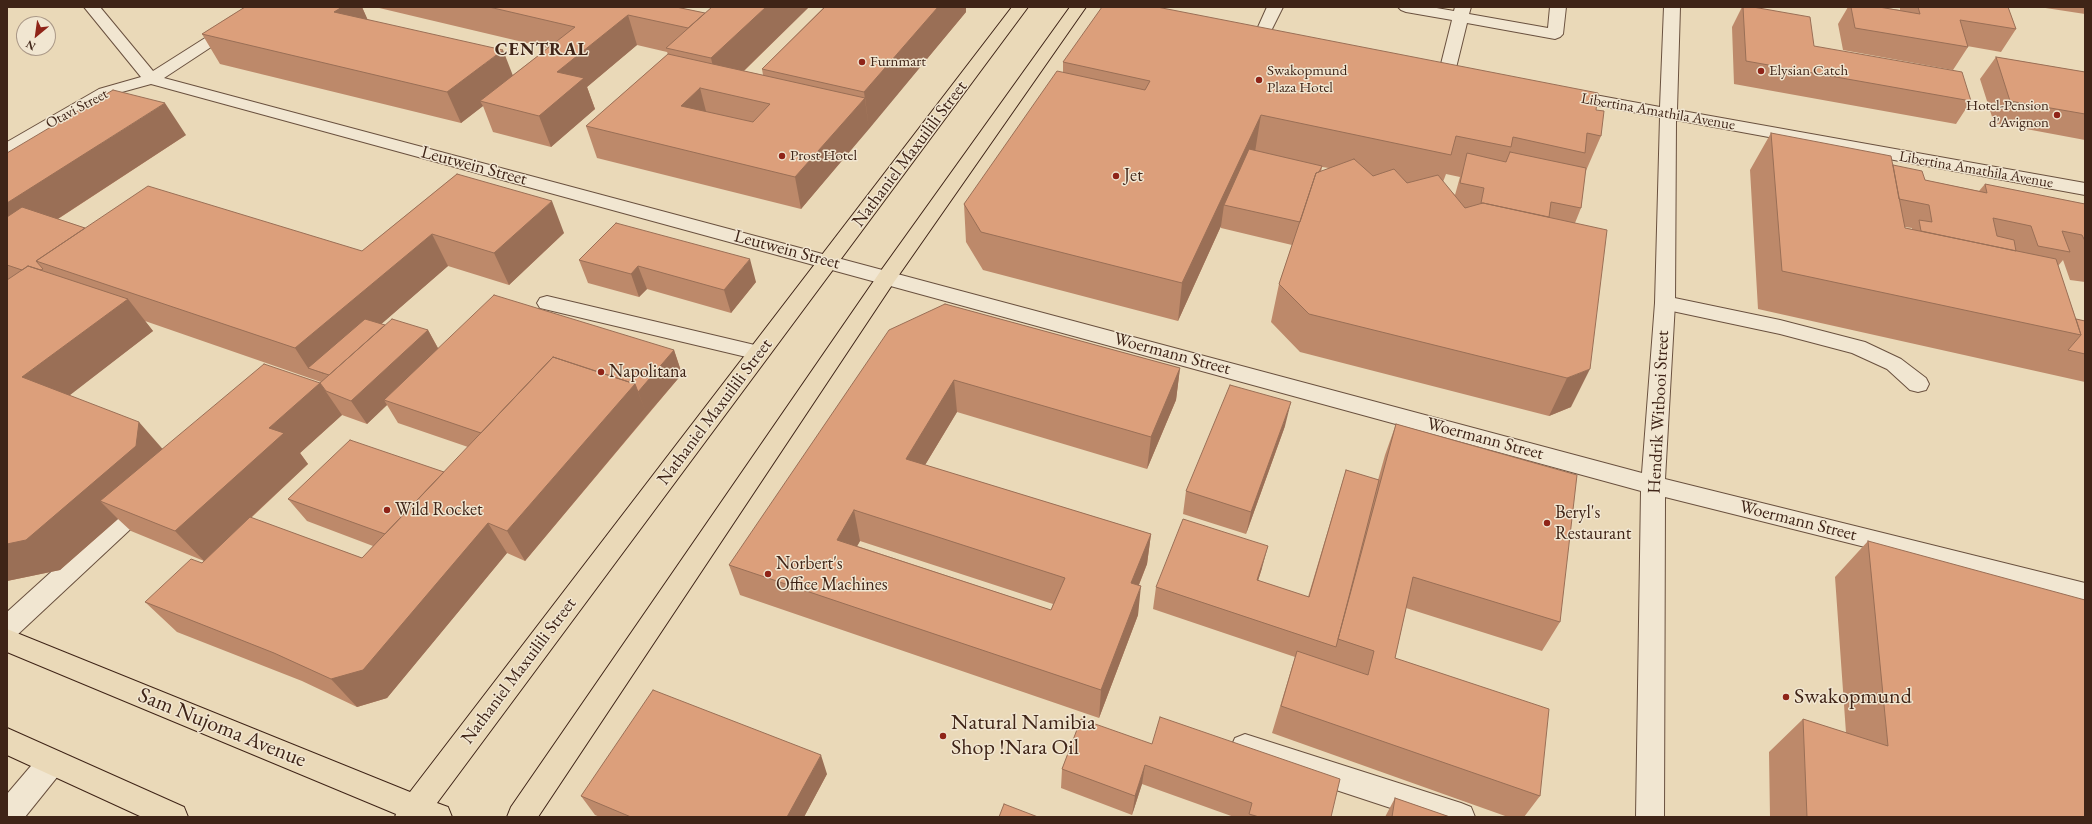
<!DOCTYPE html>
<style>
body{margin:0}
#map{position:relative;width:2092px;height:824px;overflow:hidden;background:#ead9b8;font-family:"EB Garamond",serif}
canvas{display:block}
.frame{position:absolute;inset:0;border:8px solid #3f2417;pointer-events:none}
.north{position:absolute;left:16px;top:16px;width:40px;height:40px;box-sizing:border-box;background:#f1e6d1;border:1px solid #aa9887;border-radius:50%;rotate:209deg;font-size:11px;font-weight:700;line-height:16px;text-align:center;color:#3f2417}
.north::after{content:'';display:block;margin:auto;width:14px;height:18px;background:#8f2418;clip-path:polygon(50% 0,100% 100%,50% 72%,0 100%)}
</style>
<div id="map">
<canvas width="2092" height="824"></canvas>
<div class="frame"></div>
<div class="north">N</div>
</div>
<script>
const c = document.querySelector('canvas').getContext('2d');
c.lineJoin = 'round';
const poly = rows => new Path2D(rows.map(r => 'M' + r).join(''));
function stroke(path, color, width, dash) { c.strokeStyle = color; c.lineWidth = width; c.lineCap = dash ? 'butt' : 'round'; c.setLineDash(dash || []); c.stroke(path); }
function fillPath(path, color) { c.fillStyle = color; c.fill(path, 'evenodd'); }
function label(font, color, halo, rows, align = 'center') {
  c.font = font + ' "EB Garamond",serif'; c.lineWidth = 3; c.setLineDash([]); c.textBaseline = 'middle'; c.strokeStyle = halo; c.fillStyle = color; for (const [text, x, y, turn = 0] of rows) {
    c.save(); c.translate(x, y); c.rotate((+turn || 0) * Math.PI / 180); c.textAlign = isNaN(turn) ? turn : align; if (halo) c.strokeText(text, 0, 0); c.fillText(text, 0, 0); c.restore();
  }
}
const service = poly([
 [1267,7,1283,7,1267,39,1257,39,1254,36,1267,7],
 [1398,7,1431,7,1454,11,1455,7,1471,7,1469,14,1548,28,1550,7,1566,7,1563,34,1560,37,1555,39,1467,23,1455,72,1453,75,1447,77,1441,75,1439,72,1452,20,1406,12,1401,10,1398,7],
 [547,296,759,346,766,348,769,353,766,358,759,360,540,308,537,303,540,298,547,296],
 [1665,296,1780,320,1865,342,1901,359,1926,378,1929,384,1926,390,1918,392,1910,390,1887,369,1852,353,1780,334,1658,308,1655,303,1658,298,1665,296],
 [143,494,151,496,155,503,151,510,16,636,7,639,7,612,135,496,143,494],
 [1245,734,1461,803,1471,807,1475,817,1418,817,1245,760,1235,756,1231,747,1235,738,1245,734],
 [52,749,62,753,66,762,62,771,25,817,7,817,7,794,42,753,52,749]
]);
const minor = poly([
 [84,7,100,7,153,71,254,7,272,7,164,78,1642,473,1655,303,1660,117,1568,100,1562,99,1560,95,1562,91,1568,90,1660,107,1664,7,1680,7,1677,110,2085,183,2085,195,1676,120,1675,303,1665,479,2085,583,2085,605,1881,551,1665,497,1664,817,1636,817,1641,491,151,84,111,95,13,153,7,154,7,142,99,89,141,77,84,7]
]);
const trunk = poly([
 [1012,7,1028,7,437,803,448,807,452,817,395,817,396,814,7,652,7,629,410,792,1012,7],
 [1070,7,1086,7,894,282,538,817,507,817,511,807,880,272,1070,7],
 [7,728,184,807,188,817,142,817,7,755,7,728]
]);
stroke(service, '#6a513f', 2);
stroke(minor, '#6a513f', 2);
stroke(trunk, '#3f2417', 2);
fillPath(service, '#f1e6d1');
fillPath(minor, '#f1e6d1');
fillPath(trunk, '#ead9b8');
fillPath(poly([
 [245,7,362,7,367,19,513,75,548,48,375,7,676,7,705,13,711,8,707,7,809,7,744,71,763,75,762,69,824,7,966,7,966,12,801,209,597,158,586,126,668,54,667,52,637,45,587,87,595,109,551,147,493,132,483,106,461,123,220,64,202,34],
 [1742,7,1753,7,1814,46,1971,101,1956,124,1734,84,1732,27],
 [1848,7,1879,7,1900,10,1900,7,2008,7,2016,29,2001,52,1967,46,1968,47,1953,70,1843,50,1838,24],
 [2039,7,2085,7,2085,14],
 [1996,57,2085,72,2085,140,1994,123,1980,79],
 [1063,62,1596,110,1601,136,1585,173,1581,208,1575,223,1571,407,1549,416,1300,352,1271,322,1279,284,1292,245,1221,228,1221,226,1178,321,983,270,966,242,964,204,1063,73],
 [1322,167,1329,168,1321,172],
 [1446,174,1460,177,1455,195,1443,182],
 [1771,133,1893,165,1925,180,1979,191,1985,184,2085,204,2085,282,2070,280,2063,260,2058,266,2076,319,2085,321,2085,382,1758,309,1750,170],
 [1905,227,1912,228,1912,229,1905,228],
 [186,135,58,219,85,228,362,251,457,174,564,233,509,285,448,266,381,324,385,325,428,330,438,348,674,350,682,374,525,561,507,553,387,698,357,707,302,681,177,632,145,602,204,561,131,531,118,519,60,570,7,581,7,153],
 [145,321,321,382,320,383,162,449,69,395,153,331],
 [387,405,398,423,468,447,444,472,288,499,307,521,373,546,362,558,251,518,308,464,300,453,342,415,367,424],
 [616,223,756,282,731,313,647,289,639,297,588,283,579,260],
 [945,304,1180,368,1176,400,1147,469,957,412,925,465,1151,534,1147,564,1139,585,1138,615,1099,718,740,595,729,565],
 [860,541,1053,604,1051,610,857,546],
 [1396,424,1560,622,1542,651,1406,608,1395,658,1540,796,1524,817,1508,817,1272,733,1295,657,1153,609,1156,587,1262,568,1258,581,1308,597,1346,470,1378,480,1385,455],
 [1285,426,1246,534,1183,514,1186,491],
 [1868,541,2085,817,1770,817,1769,752,1803,719,1846,733,1835,577],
 [1081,719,1331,817,1234,817,1142,784,1132,815,1061,788,1062,769],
 [827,774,804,817,600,817,595,815,581,796],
 [1395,798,1450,817,1385,817]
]), '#bd896a');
fillPath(poly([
 [342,7,362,7,371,27,334,12],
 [766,7,809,7,721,93,719,92,711,58],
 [938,7,966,7,966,12,869,129,864,92],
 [628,15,637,45,587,87,595,109,551,147,539,116,557,72],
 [503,50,515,81,480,101,483,106,461,123,447,92],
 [700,88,708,119,681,106],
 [865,98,869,129,801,209,795,177],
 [165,103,186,135,7,252,7,203],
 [1261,115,1255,152,1224,205,1221,226,1178,321,1182,283],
 [552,201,564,233,509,285,494,253],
 [432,234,448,266,324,374,308,368,295,348],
 [750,259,756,282,731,313,724,290],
 [638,266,647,289,639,297,631,274],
 [128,299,153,331,52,409,22,377],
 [428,330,441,354,384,400,387,405,367,424,351,401],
 [674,350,682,374,647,415,638,392],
 [1180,368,1176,400,1147,469,1151,437],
 [1590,369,1571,407,1549,416,1567,378],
 [954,380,957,412,910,490,906,459],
 [320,383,342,415,300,453,308,464,204,561,175,531,269,428],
 [635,384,647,415,525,561,507,531],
 [1291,402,1285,426,1246,534,1251,512],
 [139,422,167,454,100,501,118,519,60,570,7,581,7,544],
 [854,510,860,541,844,570,837,540],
 [488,523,507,553,387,698,357,707,331,679],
 [1151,534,1147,564,1128,612,1131,583],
 [1268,546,1262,568,1251,602,1257,580],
 [1141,586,1138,615,1099,718,1101,690],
 [821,755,827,774,804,817,787,817],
 [1145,765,1142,784,1132,815,1135,796]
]), '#9a6f56');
const building = poly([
 [245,7,342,7,334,12,503,50,447,92,202,34,245,7],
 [489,7,676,7,705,13,688,28,628,15,557,72,584,78,539,116,480,101,575,27,489,7],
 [712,7,766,7,711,58,666,48,712,7],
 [825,7,938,7,864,92,762,69,825,7],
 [1102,7,1157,7,1598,93,1596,110,1604,111,1601,136,1587,133,1585,153,1513,137,1511,147,1456,136,1451,155,1261,115,1182,283,981,232,964,204,1057,71,1145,90,1150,81,1063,62,1102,7],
 [1743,7,1753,7,1810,17,1814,46,1962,72,1971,101,1746,61,1743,7],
 [1851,7,1879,7,1920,14,1918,7,2008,7,2016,29,1960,20,1968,47,1855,28,1851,7],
 [668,54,865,98,795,177,586,126,668,54],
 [700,88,770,104,753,122,681,106,700,88],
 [1996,57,2085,72,2085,114,2010,101,1996,57],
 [113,90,165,103,7,203,7,153,113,90],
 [1771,133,1891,156,1905,228,2056,259,2081,335,1782,271,1771,133],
 [1249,149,1322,166,1319,172,1316,173,1300,222,1224,205,1249,149],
 [1510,152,1586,168,1581,208,1551,202,1549,217,1483,203,1481,203,1484,188,1460,183,1467,153,1506,162,1510,152],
 [1354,159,1373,176,1394,169,1407,183,1438,175,1465,208,1483,203,1607,230,1590,369,1567,378,1309,314,1279,284,1316,173,1354,159],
 [1893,165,1922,171,1925,180,1987,193,1985,184,2085,204,2085,241,2082,235,2062,231,2070,252,2038,246,2031,226,1993,218,1997,236,2014,240,2016,251,1921,231,1919,220,1932,222,1929,205,1899,199,1893,165],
 [457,174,552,201,494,253,432,234,295,348,36,261,148,186,362,251,457,174],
 [22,207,85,228,36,261,43,269,41,270,28,266,22,270,7,265,7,217,22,207],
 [616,223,750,259,724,290,638,266,631,274,579,260,616,223],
 [28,266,128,299,22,377,139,422,136,446,26,540,7,544,7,280,28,266],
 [494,295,674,350,638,392,635,384,553,357,481,433,384,400,494,295],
 [945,304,1180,368,1151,437,954,380,906,459,1151,534,1131,583,1141,586,1101,690,729,565,889,330,945,304],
 [854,510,1065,578,1051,610,837,540,854,510],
 [365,319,385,325,329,375,308,368,365,319],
 [392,319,428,330,351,401,326,391,320,383,392,319],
 [2076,319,2085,321,2085,354,2068,350,2081,335,2076,319],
 [553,357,635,384,507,531,488,523,363,670,331,679,274,653,145,602,191,559,202,563,250,517,362,558,553,357],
 [264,364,320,383,269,428,284,433,175,531,100,501,264,364],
 [1230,385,1291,402,1251,512,1186,491,1230,385],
 [1396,424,1577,475,1560,622,1413,577,1395,658,1549,709,1540,796,1281,706,1297,651,1368,675,1374,651,1338,639,1396,424],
 [350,440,444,472,385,534,288,499,350,440],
 [1346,470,1379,480,1336,647,1156,587,1183,519,1268,546,1257,580,1309,597,1346,470],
 [1868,541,2085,600,2085,817,1807,817,1803,719,1888,746,1868,541],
 [653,690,821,755,787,817,631,817,581,796,653,690],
 [1160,717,1340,779,1331,817,1259,817,1249,814,1252,803,1145,765,1135,796,1062,769,1081,719,1152,744,1160,717],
 [1395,798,1450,817,1392,817,1395,798],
 [1004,804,1038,817,999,817,1004,804]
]);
fillPath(building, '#dc9f7b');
stroke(building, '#9a6f56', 1);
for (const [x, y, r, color] of [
 [862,62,4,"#8f2418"],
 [1761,71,4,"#8f2418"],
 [1259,80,4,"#8f2418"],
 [2057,115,4,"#8f2418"],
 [782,156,4,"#8f2418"],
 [1116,176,4,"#8f2418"],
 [601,372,4,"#8f2418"],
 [387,510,4,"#8f2418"],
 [1547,523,4,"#8f2418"],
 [768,574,4,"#8f2418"],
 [1786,697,4,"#8f2418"],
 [943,736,4,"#8f2418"]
]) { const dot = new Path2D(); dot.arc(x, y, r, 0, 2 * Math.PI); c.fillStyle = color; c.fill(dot); stroke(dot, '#f1e6d1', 1.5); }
label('15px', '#3f2417', '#f1e6d1', [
 ["Furnmart",870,62],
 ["Swakopmund",1267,71],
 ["Plaza Hotel",1267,88],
 ["Elysian Catch",1769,71],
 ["Hotel-Pension",2049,106,"right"],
 ["d'Avignon",2049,123,"right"],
 ["Prost Hotel",790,156]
], 'left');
label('15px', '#3f2417', '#f1e6d1', [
 ["Otavi Street",77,109,-28],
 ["Libertina Amathila Avenue",1658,112,10],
 ["Libertina Amathila Avenue",1976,170,10]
]);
c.letterSpacing = '1px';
label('bold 18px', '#3f2417', '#f1e6d1', [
 ["CENTRAL",542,50]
]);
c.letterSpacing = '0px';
label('18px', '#3f2417', '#f1e6d1', [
 ["Nathaniel Maxuilili Street",910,154,-53],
 ["Leutwein Street",474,166,15],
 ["Leutwein Street",787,250,15],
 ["Woermann Street",1172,354,15],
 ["Nathaniel Maxuilili Street",715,412,-53],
 ["Hendrik Witbooi Street",1659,412,-87],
 ["Woermann Street",1485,439,15],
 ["Woermann Street",1798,521,14],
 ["Nathaniel Maxuilili Street",519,671,-53]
]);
label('18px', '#3f2417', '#f1e6d1', [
 ["Jet",1124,176],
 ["Napolitana",609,372],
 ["Wild Rocket",395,510],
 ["Beryl's",1555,513],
 ["Restaurant",1555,534],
 ["Norbert's",776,564],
 ["Office Machines",776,585]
], 'left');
label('22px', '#3f2417', '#f1e6d1', [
 ["Swakopmund",1794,697],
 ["Natural Namibia",951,723],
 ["Shop !Nara Oil",951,748]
], 'left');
label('22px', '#3f2417', '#f1e6d1', [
 ["Sam Nujoma Avenue",222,728,22]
]);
</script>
